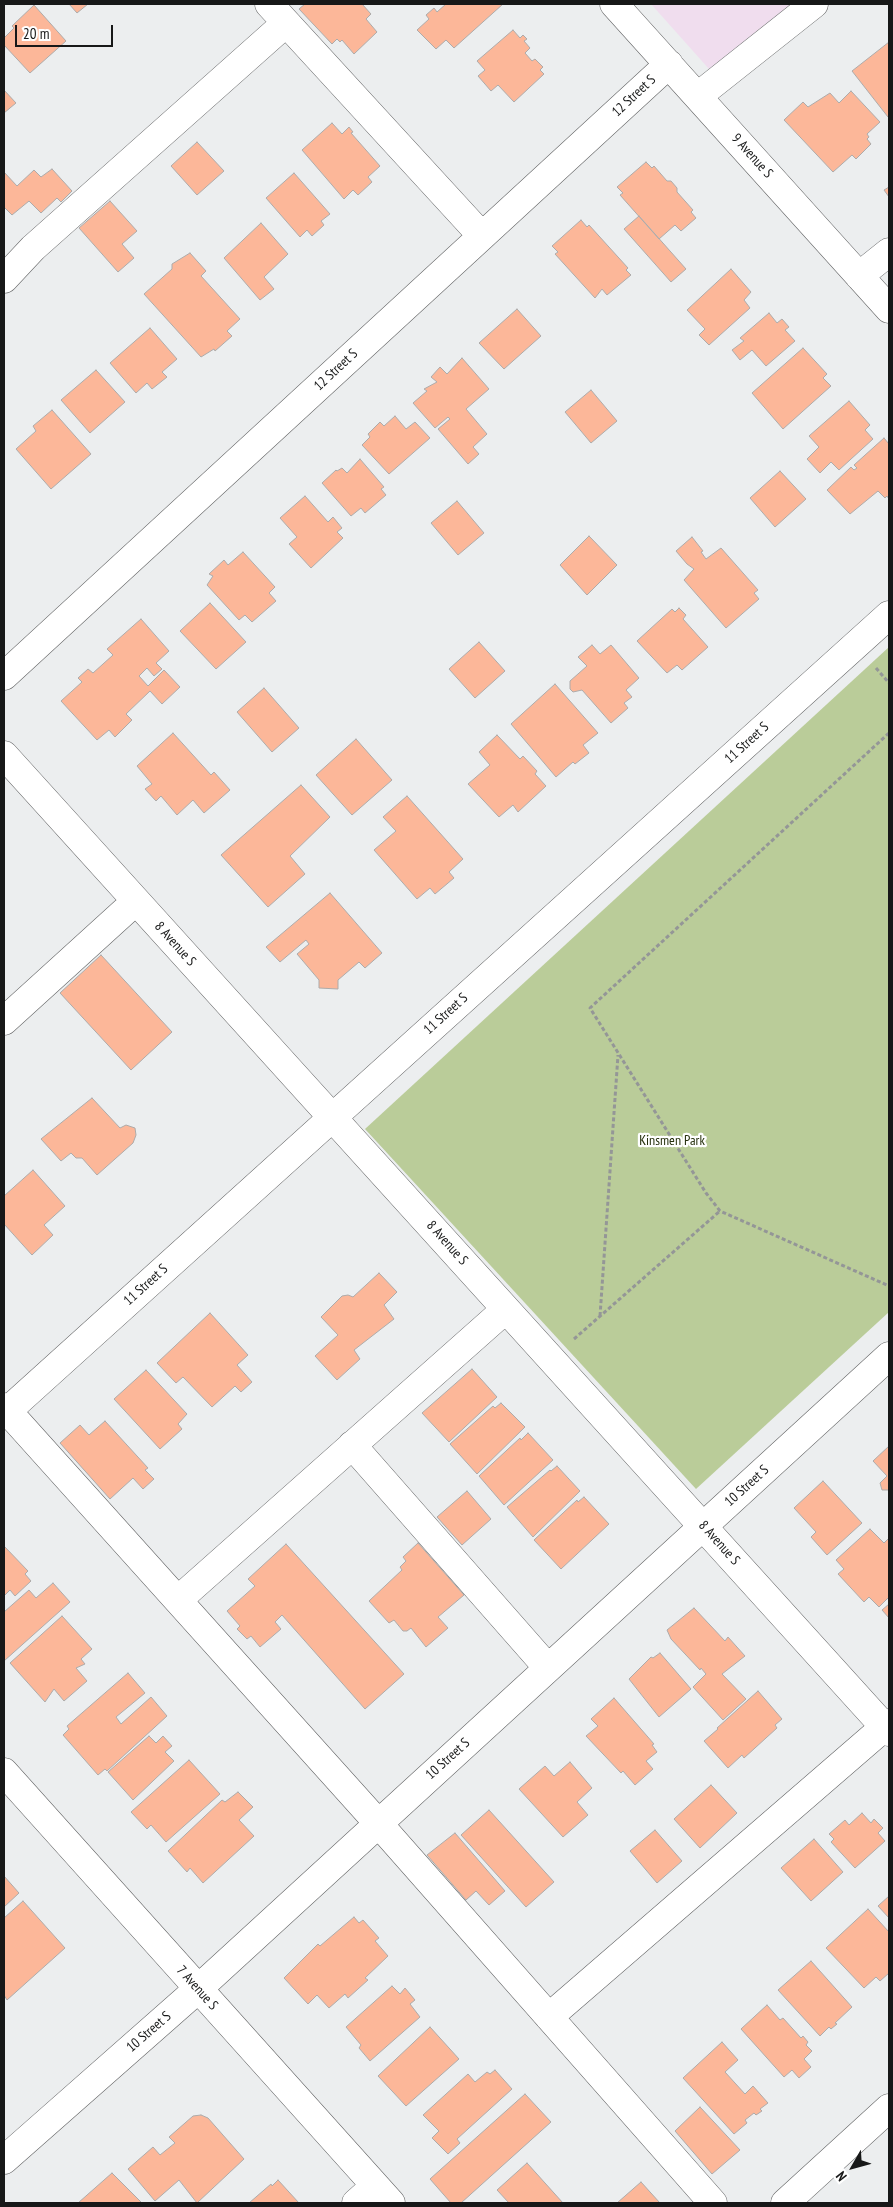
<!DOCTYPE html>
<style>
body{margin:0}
#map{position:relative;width:893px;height:2207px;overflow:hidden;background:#eceeef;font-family:"PT Sans Narrow",sans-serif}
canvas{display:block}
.frame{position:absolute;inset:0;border:5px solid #171818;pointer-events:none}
.north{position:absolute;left:828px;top:2142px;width:50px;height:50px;-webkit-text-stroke:4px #fff;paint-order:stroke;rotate:232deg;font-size:14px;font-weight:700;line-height:20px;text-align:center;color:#171818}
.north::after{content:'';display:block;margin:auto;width:18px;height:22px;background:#171818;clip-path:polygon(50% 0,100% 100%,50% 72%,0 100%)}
.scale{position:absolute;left:15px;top:25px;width:98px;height:22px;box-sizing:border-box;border:2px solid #171818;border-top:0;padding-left:6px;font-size:15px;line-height:18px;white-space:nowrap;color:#171818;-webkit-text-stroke:4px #fff;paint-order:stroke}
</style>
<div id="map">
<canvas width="893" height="2207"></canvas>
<div class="frame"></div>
<div class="north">N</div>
<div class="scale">20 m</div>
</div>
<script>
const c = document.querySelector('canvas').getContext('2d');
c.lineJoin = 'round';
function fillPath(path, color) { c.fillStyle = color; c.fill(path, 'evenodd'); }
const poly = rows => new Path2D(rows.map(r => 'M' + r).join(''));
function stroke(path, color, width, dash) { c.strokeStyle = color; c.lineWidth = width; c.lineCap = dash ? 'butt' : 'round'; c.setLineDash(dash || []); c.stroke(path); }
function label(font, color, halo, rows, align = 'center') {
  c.font = font + ' "PT Sans Narrow",sans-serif'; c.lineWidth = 4.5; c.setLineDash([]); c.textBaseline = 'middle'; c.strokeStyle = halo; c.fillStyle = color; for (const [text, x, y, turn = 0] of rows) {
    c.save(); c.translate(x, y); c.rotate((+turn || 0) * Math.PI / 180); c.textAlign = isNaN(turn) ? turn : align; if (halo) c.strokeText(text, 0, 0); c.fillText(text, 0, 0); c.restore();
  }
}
fillPath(poly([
 [651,4,791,4,709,69]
]), '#f0ddee');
fillPath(poly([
 [889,647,889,1312,696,1489,365,1129]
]), '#bacc99');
const building = poly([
 [69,4,88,4,77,13,69,4],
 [305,4,362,4,371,14,366,19,377,32,354,54,342,40,340,42,337,39,332,44,299,9,305,4],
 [446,4,503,4,454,48,446,40,436,49,417,30,429,19,426,15,434,8,437,12,446,4],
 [34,5,66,41,30,73,4,45,4,38,14,28,12,26,34,5],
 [513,30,520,38,523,35,527,39,524,41,530,48,525,53,532,61,535,59,543,67,540,70,544,74,514,102,498,85,491,91,478,76,485,70,477,61,513,30],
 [889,42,889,116,888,117,852,71,889,42],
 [4,90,16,103,4,113,4,90],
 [851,91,880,122,867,134,869,137,867,139,871,144,856,159,852,155,833,172,784,120,803,102,808,107,830,93,839,103,851,91],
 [332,123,342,134,349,127,353,132,351,133,380,166,368,177,372,182,358,195,353,190,344,199,302,150,332,123],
 [197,142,224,171,197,195,171,166,197,142],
 [646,162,652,168,654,166,667,181,671,181,677,188,677,192,693,210,691,212,696,218,681,231,675,225,659,239,620,195,623,193,617,187,646,162],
 [52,169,72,191,61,202,57,198,41,213,29,201,12,215,4,207,4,172,17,186,34,170,41,177,52,169],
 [294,173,330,214,321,221,324,225,312,236,307,230,300,237,266,198,294,173],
 [889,187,889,197,884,190,889,187],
 [110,201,137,231,122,244,134,258,118,272,79,228,110,201],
 [639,216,686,269,671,282,624,229,639,216],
 [581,220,587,227,589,225,628,268,626,270,631,275,607,295,602,289,595,298,555,254,558,252,552,246,581,220],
 [261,223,288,254,264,277,274,289,260,300,224,258,261,223],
 [190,253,206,271,201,276,240,319,227,331,232,336,215,351,214,349,201,357,144,294,172,269,172,264,190,253],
 [731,269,751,292,744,300,750,308,709,345,699,335,705,329,687,310,731,269],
 [517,309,541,336,504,369,479,343,517,309],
 [769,313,777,323,782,319,789,327,785,330,795,341,766,366,752,350,740,360,732,350,744,341,740,338,769,313],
 [150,328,177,359,162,372,167,377,152,389,147,383,136,393,110,363,150,328],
 [803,348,827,374,823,378,831,386,783,429,752,393,803,348],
 [462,358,489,389,466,409,487,434,473,447,479,454,468,464,438,429,450,419,448,417,435,428,413,403,427,391,424,389,437,382,431,377,440,367,447,374,462,358],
 [96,370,125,402,90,433,61,400,96,370],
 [591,390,617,421,591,443,565,412,591,390],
 [849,401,870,425,865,430,873,439,839,470,831,462,820,473,807,459,819,447,809,436,849,401],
 [52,410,91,454,51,489,16,449,36,431,33,426,52,410],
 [395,416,406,429,415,422,430,438,389,474,362,445,370,437,368,434,380,422,384,426,395,416],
 [884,438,889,444,889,499,887,496,885,498,878,491,850,514,827,490,851,467,854,470,857,468,854,465,884,438],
 [360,459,384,487,381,489,386,495,365,513,361,508,351,516,322,483,336,470,337,471,342,468,347,473,360,459],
 [780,471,806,499,775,527,750,498,780,471],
 [305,496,328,522,333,517,342,528,337,532,343,538,311,568,289,544,297,537,280,518,305,496],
 [457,501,484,533,458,555,431,523,457,501],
 [589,536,617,565,587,595,560,565,589,536],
 [692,537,703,551,701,552,706,559,721,548,758,590,754,593,759,599,726,628,684,580,694,569,687,564,676,551,692,537],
 [243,552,275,587,269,593,276,601,252,622,245,615,239,620,207,585,213,576,209,574,224,560,228,565,243,552],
 [210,603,246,642,216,669,180,631,210,603],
 [679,608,686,615,683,619,708,647,682,670,677,665,667,673,637,641,672,609,675,612,679,608],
 [141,619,169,651,156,663,162,669,154,676,147,668,139,676,148,686,164,670,180,687,162,704,150,691,126,714,132,720,115,737,109,730,97,740,61,701,82,682,78,678,88,669,93,673,113,655,107,649,141,619],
 [479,642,505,671,475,698,449,669,479,642],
 [592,645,600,654,611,645,639,678,626,690,632,697,624,703,628,708,611,723,582,690,573,692,570,689,570,681,587,666,578,657,592,645],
 [555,684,598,733,583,745,589,753,575,764,573,762,556,777,511,724,555,684],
 [264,688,299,728,272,752,237,712,264,688],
 [173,733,211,775,214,772,230,790,204,813,193,800,177,815,161,796,156,801,145,789,152,784,137,766,173,733],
 [497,735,520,759,523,756,537,771,535,774,546,786,518,812,513,805,499,817,468,784,490,765,479,752,497,735],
 [356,739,392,780,352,815,316,775,356,739],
 [301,785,330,817,290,856,305,874,268,907,221,855,301,785],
 [407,796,463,859,449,872,454,878,435,894,430,888,417,899,374,850,396,831,383,817,407,796],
 [330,893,382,953,365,968,359,962,338,980,338,989,319,988,319,980,297,954,309,944,306,940,280,962,266,947,330,893],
 [101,955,172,1032,131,1070,60,993,101,955],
 [92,1098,120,1128,126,1125,135,1128,136,1135,133,1143,97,1175,82,1158,76,1158,71,1153,61,1161,41,1139,92,1098],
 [33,1170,65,1206,44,1225,53,1235,32,1255,4,1224,4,1196,33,1170],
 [379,1273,397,1292,384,1305,394,1319,354,1350,360,1359,337,1380,315,1356,338,1335,321,1317,342,1296,348,1295,353,1297,379,1273],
 [210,1313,248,1355,237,1365,252,1382,241,1392,235,1386,212,1407,183,1377,176,1383,157,1363,210,1313],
 [472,1369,497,1397,449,1442,422,1413,472,1369],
 [146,1370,187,1414,178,1424,182,1429,160,1449,114,1399,146,1370],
 [501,1403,525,1427,477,1474,450,1444,493,1406,495,1408,501,1403],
 [105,1421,148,1468,145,1470,154,1479,143,1489,133,1478,110,1499,60,1443,80,1425,89,1435,105,1421],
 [528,1433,553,1460,504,1505,479,1476,520,1438,521,1440,528,1433],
 [889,1446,889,1489,888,1490,882,1490,880,1483,887,1476,873,1461,889,1446],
 [557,1466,580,1491,533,1537,507,1507,550,1470,551,1471,557,1466],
 [823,1481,862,1523,827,1555,811,1537,816,1532,794,1508,823,1481],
 [467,1491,491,1519,462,1545,437,1517,467,1491],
 [584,1497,609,1524,561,1569,534,1540,577,1500,578,1502,584,1497],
 [870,1529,884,1543,889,1538,889,1597,879,1607,869,1597,864,1602,838,1574,844,1569,836,1560,870,1529],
 [418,1543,464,1595,438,1617,448,1628,426,1647,411,1628,407,1631,403,1631,394,1620,389,1623,369,1601,402,1570,400,1567,406,1561,403,1557,418,1543],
 [286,1544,404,1674,365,1709,282,1615,275,1622,281,1629,260,1647,251,1636,247,1639,237,1629,240,1626,227,1611,255,1586,248,1579,286,1544],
 [4,1546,28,1571,25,1574,31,1581,15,1596,10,1590,4,1596,4,1546],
 [53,1583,70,1602,4,1661,4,1612,29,1590,36,1598,53,1583],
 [889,1604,889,1618,882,1610,889,1604],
 [694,1608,725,1641,728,1637,745,1656,722,1674,746,1699,723,1720,693,1687,706,1674,701,1668,700,1670,671,1639,667,1630,694,1608],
 [62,1616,92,1649,81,1659,85,1664,76,1668,87,1681,64,1701,54,1689,45,1702,10,1663,62,1616],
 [660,1653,691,1689,659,1717,629,1679,651,1657,653,1658,660,1653],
 [128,1673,145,1693,116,1717,121,1724,151,1697,167,1716,107,1771,105,1769,98,1775,63,1735,69,1729,67,1726,128,1673],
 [758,1691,782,1719,775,1725,777,1728,744,1758,742,1755,728,1768,704,1741,718,1729,717,1728,758,1691],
 [614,1698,654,1744,652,1745,657,1752,646,1761,653,1769,635,1785,623,1771,621,1773,586,1736,598,1726,591,1719,614,1698],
 [149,1736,156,1743,163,1736,172,1746,165,1752,174,1761,133,1800,108,1772,149,1736],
 [189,1760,220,1794,166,1842,151,1825,147,1829,131,1812,189,1760],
 [570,1762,592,1788,577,1802,588,1815,563,1837,519,1789,545,1766,554,1776,570,1762],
 [711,1785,737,1813,700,1848,674,1819,711,1785],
 [238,1792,253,1807,239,1820,254,1836,203,1883,190,1868,187,1872,168,1851,222,1800,225,1802,238,1792],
 [489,1810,554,1882,526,1907,461,1835,489,1810],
 [862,1813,871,1823,874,1819,883,1828,878,1833,885,1841,855,1868,831,1842,834,1839,829,1834,845,1820,849,1825,862,1813],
 [655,1830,682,1861,657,1883,630,1851,655,1830],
 [455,1833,505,1891,489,1905,476,1891,466,1900,427,1855,455,1833],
 [814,1839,843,1872,811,1901,781,1868,814,1839],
 [4,1876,19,1893,4,1907,4,1876],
 [889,1896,889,1918,878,1906,889,1896],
 [23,1901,65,1948,7,2000,4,1995,4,1918,23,1901],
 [868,1909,889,1932,889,1973,880,1981,876,1977,864,1988,826,1948,868,1909],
 [354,1917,359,1923,363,1920,379,1938,375,1941,388,1956,365,1978,368,1980,348,1998,345,1994,329,2008,317,1995,308,2004,284,1978,318,1944,320,1946,354,1917],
 [811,1961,852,2007,835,2023,837,2024,831,2029,829,2027,820,2036,778,1990,811,1961],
 [392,1986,400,1994,405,1988,415,2000,410,2004,420,2017,370,2061,359,2048,361,2045,346,2027,392,1986],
 [767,2005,780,2020,783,2018,801,2038,803,2036,808,2042,806,2045,812,2051,804,2059,811,2067,799,2078,792,2070,784,2077,741,2029,767,2005],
 [430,2027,459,2059,406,2106,378,2076,430,2027],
 [722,2042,738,2060,725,2072,745,2094,753,2086,768,2103,760,2109,762,2111,756,2115,754,2113,745,2120,747,2123,734,2134,683,2078,722,2042],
 [495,2070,512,2089,457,2139,460,2143,448,2154,432,2138,439,2131,423,2115,468,2074,475,2082,487,2072,490,2074,495,2070],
 [525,2094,551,2122,461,2203,451,2203,430,2179,525,2094],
 [700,2107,740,2150,712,2174,675,2131,700,2107],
 [201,2115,208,2118,244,2159,197,2203,179,2180,155,2201,128,2169,153,2147,160,2155,175,2143,169,2137,193,2116,201,2115],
 [527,2163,563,2203,509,2203,497,2190,527,2163],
 [112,2173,142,2203,78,2203,112,2173],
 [278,2180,299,2203,249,2203,271,2184,272,2186,278,2180],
 [641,2182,660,2203,617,2203,641,2182]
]);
fillPath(building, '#fcb799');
stroke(building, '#adabaa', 1);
const minor = poly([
 [269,4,482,236],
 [614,4,889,309],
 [698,96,814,4],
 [859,276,889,252],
 [4,279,33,248,286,23],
 [4,676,669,64],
 [4,755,889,1732],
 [4,1021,136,901],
 [4,1407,378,1823,713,2203],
 [4,1414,889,615],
 [352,1445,548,1668],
 [178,1600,506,1309],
 [4,1772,391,2203],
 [549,2017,889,1723],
 [4,2160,198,1989,889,1356],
 [356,2203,375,2186],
 [785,2203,889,2108]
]);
stroke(minor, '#626364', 29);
stroke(poly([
 [876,668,889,683],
 [889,733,590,1008,706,1193,720,1211,889,1286],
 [600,1316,618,1055],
 [574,1339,720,1211]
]), '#949697', 3, [4, 2.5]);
stroke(minor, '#fff', 28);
label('14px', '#171818', '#fff', [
 ["12 Street S",634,96,-43],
 ["9 Avenue S",752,156,48],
 ["12 Street S",336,370,-43],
 ["11 Street S",747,743,-42],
 ["8 Avenue S",175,944,48],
 ["11 Street S",446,1014,-42],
 ["8 Avenue S",447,1243,48],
 ["11 Street S",146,1285,-42],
 ["10 Street S",747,1486,-42],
 ["8 Avenue S",719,1543,48],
 ["10 Street S",448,1759,-42],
 ["7 Avenue S",197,1988,48],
 ["10 Street S",149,2032,-41]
]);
label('14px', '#252f0c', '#fff', [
 ["Kinsmen Park",672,1141]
]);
</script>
